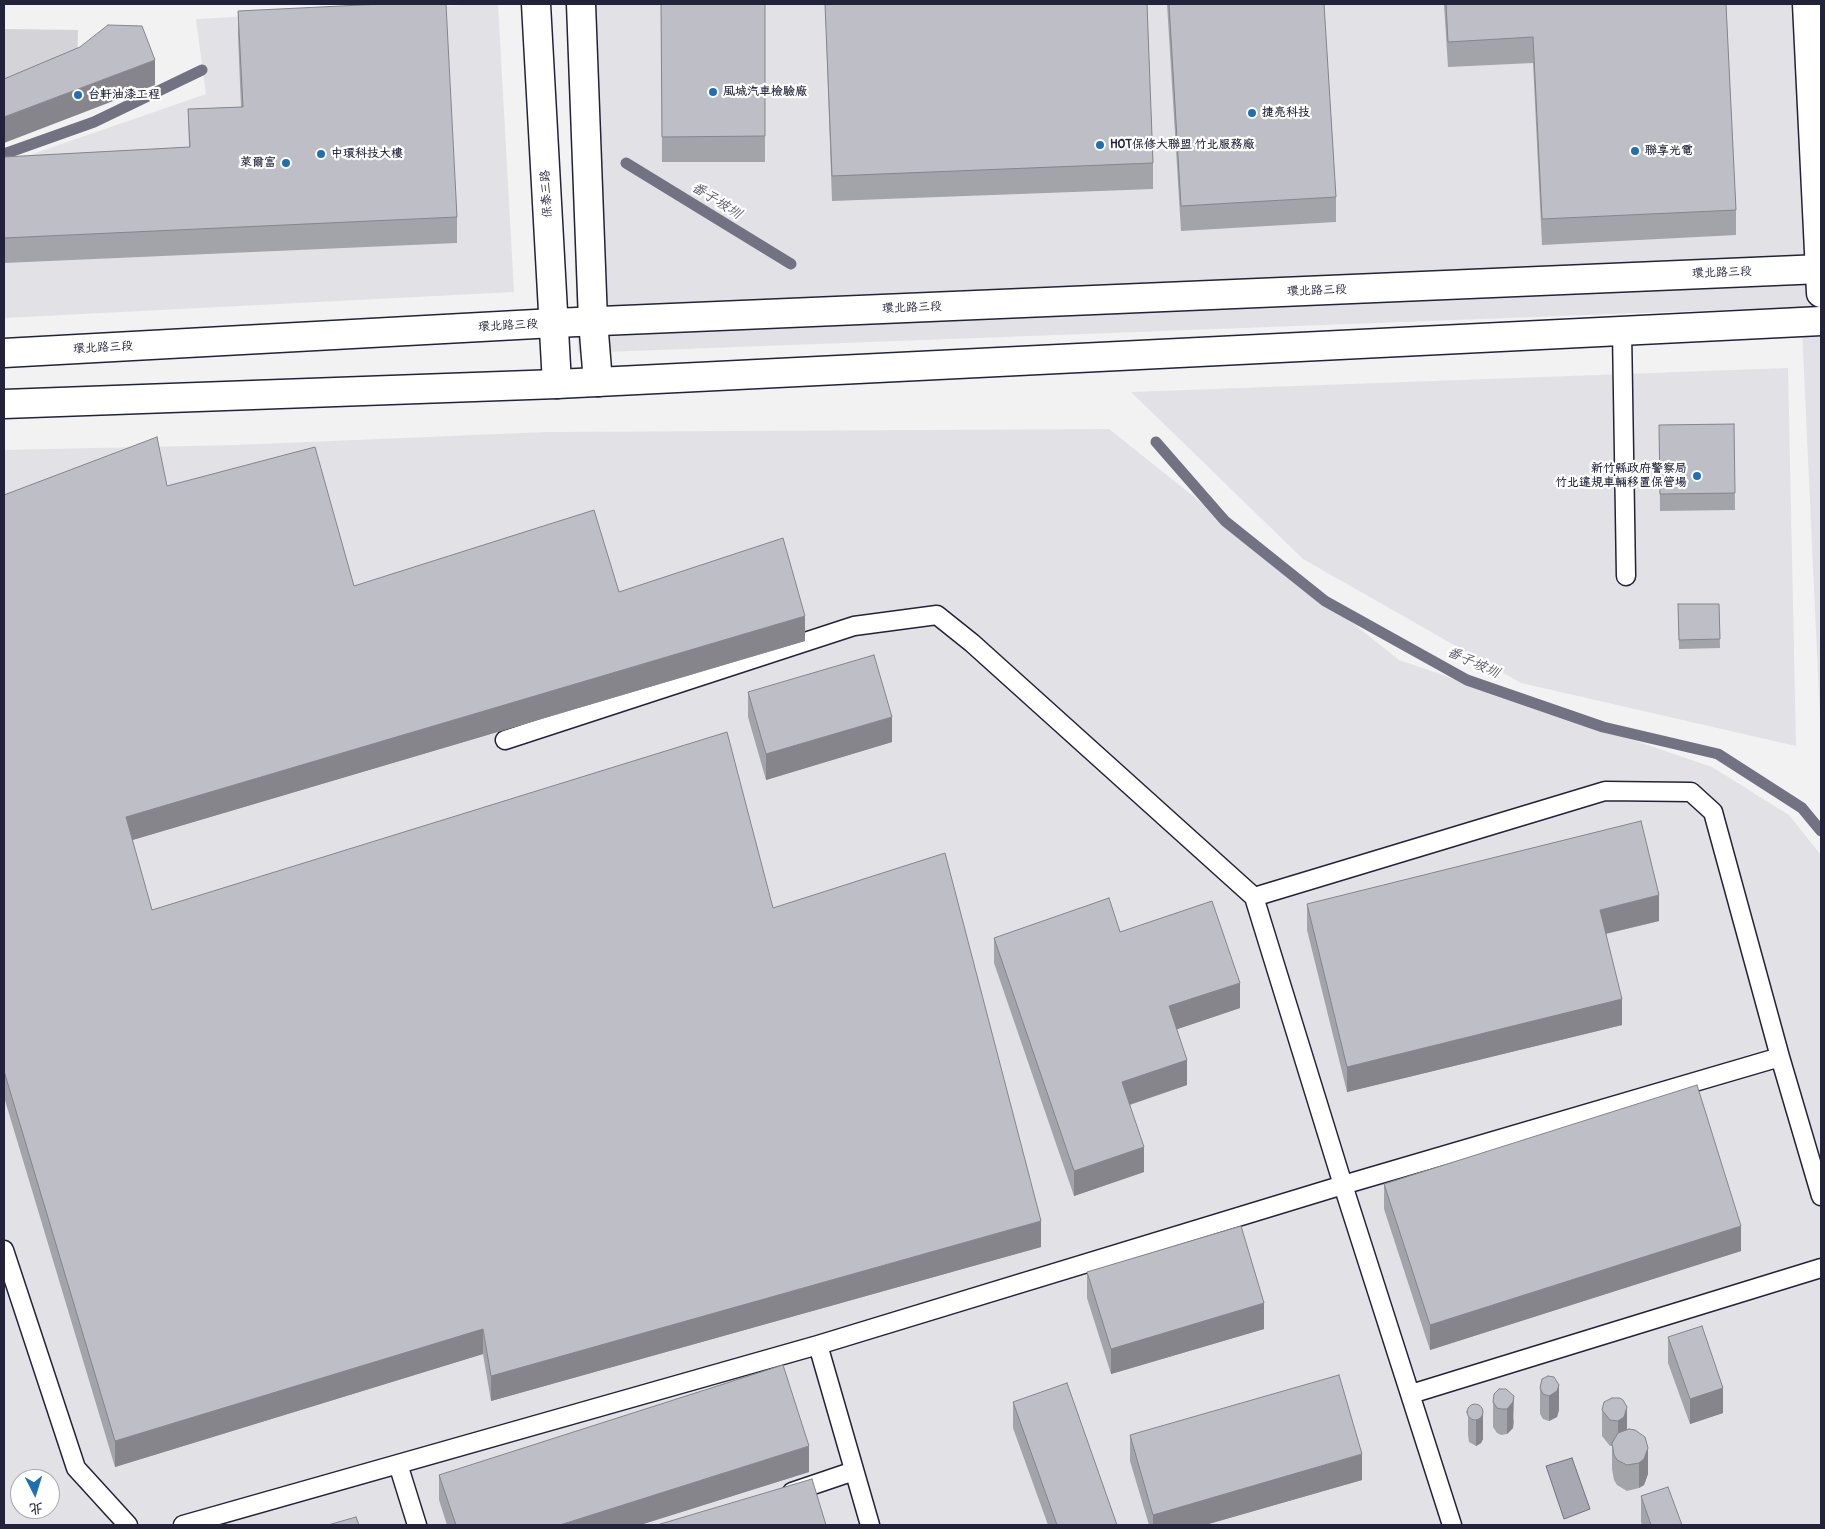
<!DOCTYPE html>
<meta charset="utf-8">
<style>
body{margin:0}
#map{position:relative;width:1825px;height:1529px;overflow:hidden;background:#f2f2f3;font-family:Pangolin,"LXGW WenKai TC",sans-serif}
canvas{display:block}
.frame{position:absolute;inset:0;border:5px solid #22223b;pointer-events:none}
.north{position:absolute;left:10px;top:1469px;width:50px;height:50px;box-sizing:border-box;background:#fff;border:1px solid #a7a7b1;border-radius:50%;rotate:175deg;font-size:14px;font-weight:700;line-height:20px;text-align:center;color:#22223b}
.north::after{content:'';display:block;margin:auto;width:18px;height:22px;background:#1f6fb2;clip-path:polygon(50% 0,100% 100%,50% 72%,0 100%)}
</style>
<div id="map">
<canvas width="1825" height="1529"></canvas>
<div class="frame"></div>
<div class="north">北</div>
</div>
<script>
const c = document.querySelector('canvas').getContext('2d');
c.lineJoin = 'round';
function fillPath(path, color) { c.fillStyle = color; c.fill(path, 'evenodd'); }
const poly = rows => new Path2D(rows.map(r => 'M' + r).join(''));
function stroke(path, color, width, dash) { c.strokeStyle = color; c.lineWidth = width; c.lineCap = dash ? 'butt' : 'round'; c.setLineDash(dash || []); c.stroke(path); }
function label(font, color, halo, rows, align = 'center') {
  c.font = font + ' Pangolin,"LXGW WenKai TC",sans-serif'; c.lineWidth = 4.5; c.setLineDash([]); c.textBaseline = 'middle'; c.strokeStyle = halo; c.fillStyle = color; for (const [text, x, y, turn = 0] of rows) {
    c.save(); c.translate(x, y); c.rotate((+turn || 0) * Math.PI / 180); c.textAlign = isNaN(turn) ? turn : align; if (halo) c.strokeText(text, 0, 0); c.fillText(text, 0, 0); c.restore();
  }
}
fillPath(poly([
 [483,4,498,4,514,292,4,318,4,164,206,94,196,19],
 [566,4,1821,4,1821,740,1801,307,578,353],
 [1788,368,1796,746,1521,683,1303,559,1131,392],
 [1109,429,1399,660,1712,767,1789,815,1821,855,1821,1525,4,1525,4,450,234,445,547,432],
 [20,1479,50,1479,50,1509,20,1509]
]), '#e2e2e6');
fillPath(poly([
 [4,29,78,30,77,67,4,97]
]), '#d3d3d8');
const water = poly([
 [1572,1458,1590,1509,1564,1519,1546,1466,1572,1458]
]);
fillPath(water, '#a8a8b2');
stroke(water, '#727282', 1);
stroke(poly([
 [4,154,94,122,202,70],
 [626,163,791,264],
 [1156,442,1225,521,1325,601,1467,680,1603,727,1718,754,1802,808,1821,831]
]), '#727282', 11);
const service = poly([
 [1622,331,1626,576],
 [505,740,854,626,937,615,972,643,1254,897,1343,1185,1452,1525],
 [1254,897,1605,791,1691,792,1713,812,1780,1057,1821,1196],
 [4,1250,76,1468,128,1525],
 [818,1345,870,1525],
 [1411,1394,1821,1268],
 [398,1464,417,1525],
 [792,1492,854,1471],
 [183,1525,818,1345,1343,1185,1780,1057]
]);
const minor = poly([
 [536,4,557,384],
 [581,4,593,321,598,382],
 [1807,4,1821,293]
]);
const tertiary = poly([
 [4,353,554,323,1821,269],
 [4,404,557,384,1821,321]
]);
stroke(service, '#22223b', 21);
stroke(minor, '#22223b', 31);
stroke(tertiary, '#22223b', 31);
stroke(service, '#fff', 18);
stroke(minor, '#fff', 28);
stroke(tertiary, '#fff', 28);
fillPath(poly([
 [661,4,765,4,765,162,662,162],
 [825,4,1147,4,1153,163,1153,189,832,201],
 [1167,4,1324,4,1336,197,1336,222,1181,231],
 [1444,4,1726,4,1736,210,1736,235,1542,245,1533,63,1448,67],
 [238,11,457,217,457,243,4,263,4,157,189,147,188,109,241,107,238,36],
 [1734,424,1735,510,1660,511,1659,425],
 [167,486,354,586,619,592,805,641,132,840,152,910,773,908,1041,1247,491,1401,483,1354,115,1467,4,1097,4,495],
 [1678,604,1719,604,1720,648,1679,649],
 [748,692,892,742,766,780,748,717],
 [1307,904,1659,921,1606,934,1622,1025,1347,1092,1307,930],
 [1120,932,1240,1008,1177,1029,1187,1085,1130,1105,1144,1172,1074,1196,994,963,994,938],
 [1384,1184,1741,1251,1430,1350,1384,1209],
 [1087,1272,1264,1329,1111,1374,1087,1298],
 [1668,1337,1723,1413,1690,1424,1668,1363],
 [1542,1379,1559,1410,1557,1417,1549,1421,1543,1419,1540,1414,1540,1388],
 [1506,1389,1514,1422,1513,1428,1507,1434,1501,1435,1497,1433,1493,1427,1493,1402],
 [1013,1402,1117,1525,1048,1525,1013,1428],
 [1604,1402,1627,1430,1648,1474,1644,1485,1639,1488,1627,1491,1617,1485,1614,1480,1612,1469,1612,1446,1610,1446,1602,1436,1602,1410],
 [1471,1406,1483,1439,1481,1443,1476,1446,1469,1442,1468,1435,1468,1410],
 [1130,1435,1362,1480,1205,1525,1149,1525,1130,1461],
 [809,1472,640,1525,447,1525,439,1500,439,1475],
 [1641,1496,1682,1525,1642,1525,1641,1522]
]), '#a3a3aa');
fillPath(poly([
 [155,60,155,85,4,143,4,117],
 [805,616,805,641,126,842,126,817],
 [892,717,892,742,766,780,766,754],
 [1659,895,1659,921,1600,935,1600,910],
 [1240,983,1240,1008,1169,1032,1169,1006],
 [1622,999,1622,1025,1347,1092,1347,1067],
 [1187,1060,1187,1085,1122,1107,1122,1082],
 [1144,1147,1144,1172,1074,1196,1074,1171],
 [1041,1221,1041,1247,491,1401,491,1376],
 [1741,1226,1741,1251,1430,1350,1430,1325],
 [1264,1303,1264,1329,1111,1374,1111,1349],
 [483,1329,483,1354,115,1467,115,1441],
 [1559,1385,1559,1410,1557,1417,1549,1421,1549,1396],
 [1723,1388,1723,1413,1690,1424,1690,1399],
 [1514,1396,1513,1428,1507,1434,1507,1409],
 [1627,1407,1627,1432,1618,1446,1618,1421],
 [1483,1413,1483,1439,1481,1443,1476,1446,1476,1420],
 [809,1446,809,1472,640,1525,560,1525],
 [1648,1448,1648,1474,1644,1485,1639,1488,1639,1463],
 [1362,1454,1362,1480,1205,1525,1153,1525,1153,1515]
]), '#85858b');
const building = poly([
 [382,4,446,4,457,217,4,238,4,157,190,147,188,109,243,107,238,11,382,4],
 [661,4,765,4,765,136,662,137,661,4],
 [825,4,1147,4,1153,163,832,176,825,4],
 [1169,4,1324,4,1336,197,1181,206,1169,4],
 [1446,4,1726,4,1736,210,1542,219,1533,37,1448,42,1446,4],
 [108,25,142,26,155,60,4,117,4,79,80,47,108,25],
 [1734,424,1735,493,1660,494,1659,425,1734,424],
 [157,437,167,486,315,447,354,586,594,510,619,592,783,538,805,616,126,817,152,910,727,732,773,908,945,853,1041,1221,491,1376,483,1329,115,1441,4,1071,4,495,157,437],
 [1678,604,1719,604,1720,639,1679,640,1678,604],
 [874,655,892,717,766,754,748,692,874,655],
 [1641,821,1659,895,1600,910,1622,999,1347,1067,1307,904,1641,821],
 [1109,898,1120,932,1212,901,1240,983,1169,1006,1187,1060,1122,1082,1144,1147,1074,1171,994,938,1109,898],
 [1697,1085,1741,1226,1430,1325,1384,1184,1697,1085],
 [1241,1226,1264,1303,1111,1349,1087,1272,1241,1226],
 [1702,1326,1723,1388,1690,1399,1668,1337,1702,1326],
 [783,1365,809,1446,560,1525,456,1525,439,1475,783,1365],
 [1339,1375,1362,1454,1153,1515,1130,1435,1339,1375],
 [1548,1376,1554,1377,1559,1385,1557,1391,1549,1396,1543,1394,1540,1388,1542,1379,1548,1376],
 [1067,1383,1117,1525,1057,1525,1013,1402,1067,1383],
 [1499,1389,1506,1389,1514,1396,1513,1402,1507,1409,1501,1409,1497,1408,1493,1402,1494,1394,1499,1389],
 [1612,1398,1620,1398,1623,1400,1627,1407,1624,1417,1618,1421,1610,1420,1602,1410,1604,1402,1612,1398],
 '1467 1412a8 8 0 1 1 16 0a8 8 0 1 1-16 0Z',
 [1629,1429,1635,1430,1645,1437,1648,1448,1644,1459,1639,1463,1627,1465,1617,1460,1614,1455,1612,1443,1618,1433,1629,1429],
 [812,1479,826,1525,657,1525,812,1479],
 [1668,1487,1682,1525,1651,1525,1641,1496,1668,1487],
 [356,1517,359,1525,328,1525,356,1517]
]);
fillPath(building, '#bebec6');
stroke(building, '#85858b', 1);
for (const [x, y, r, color] of [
 [713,92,5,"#1f6fb2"],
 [78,95,5,"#1f6fb2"],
 [1252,113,5,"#1f6fb2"],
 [1100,145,5,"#1f6fb2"],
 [1635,151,5,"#1f6fb2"],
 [321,154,5,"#1f6fb2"],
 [286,163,5,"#1f6fb2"],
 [1697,476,5,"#1f6fb2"]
]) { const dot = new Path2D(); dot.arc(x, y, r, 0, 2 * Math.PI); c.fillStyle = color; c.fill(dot); stroke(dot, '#fff', 2); }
label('bold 12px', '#22223b', '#fff', [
 ["風城汽車檢驗廠",723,92],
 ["台軒油漆工程",88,95],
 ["捷亮科技",1262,113],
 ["HOT保修大聯盟 竹北服務廠",1110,145],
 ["聯享光電",1645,151],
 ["中環科技大樓",331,154],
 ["萊爾富",276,163,"right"],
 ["新竹縣政府警察局",1687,469,"right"],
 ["竹北違規車輛移置保管場",1687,483,"right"]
], 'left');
label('12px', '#22223b', '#fff', [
 ["保泰三路",547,194,-93],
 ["環北路三段",1722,273,-2],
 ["環北路三段",1317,291,-2],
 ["環北路三段",912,308,-2],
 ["環北路三段",508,326,-3],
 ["環北路三段",103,348,-3]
]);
label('italic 14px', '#58586b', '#fff', [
 ["番子坡圳",716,201,32],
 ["番子坡圳",1473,663,24]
]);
</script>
